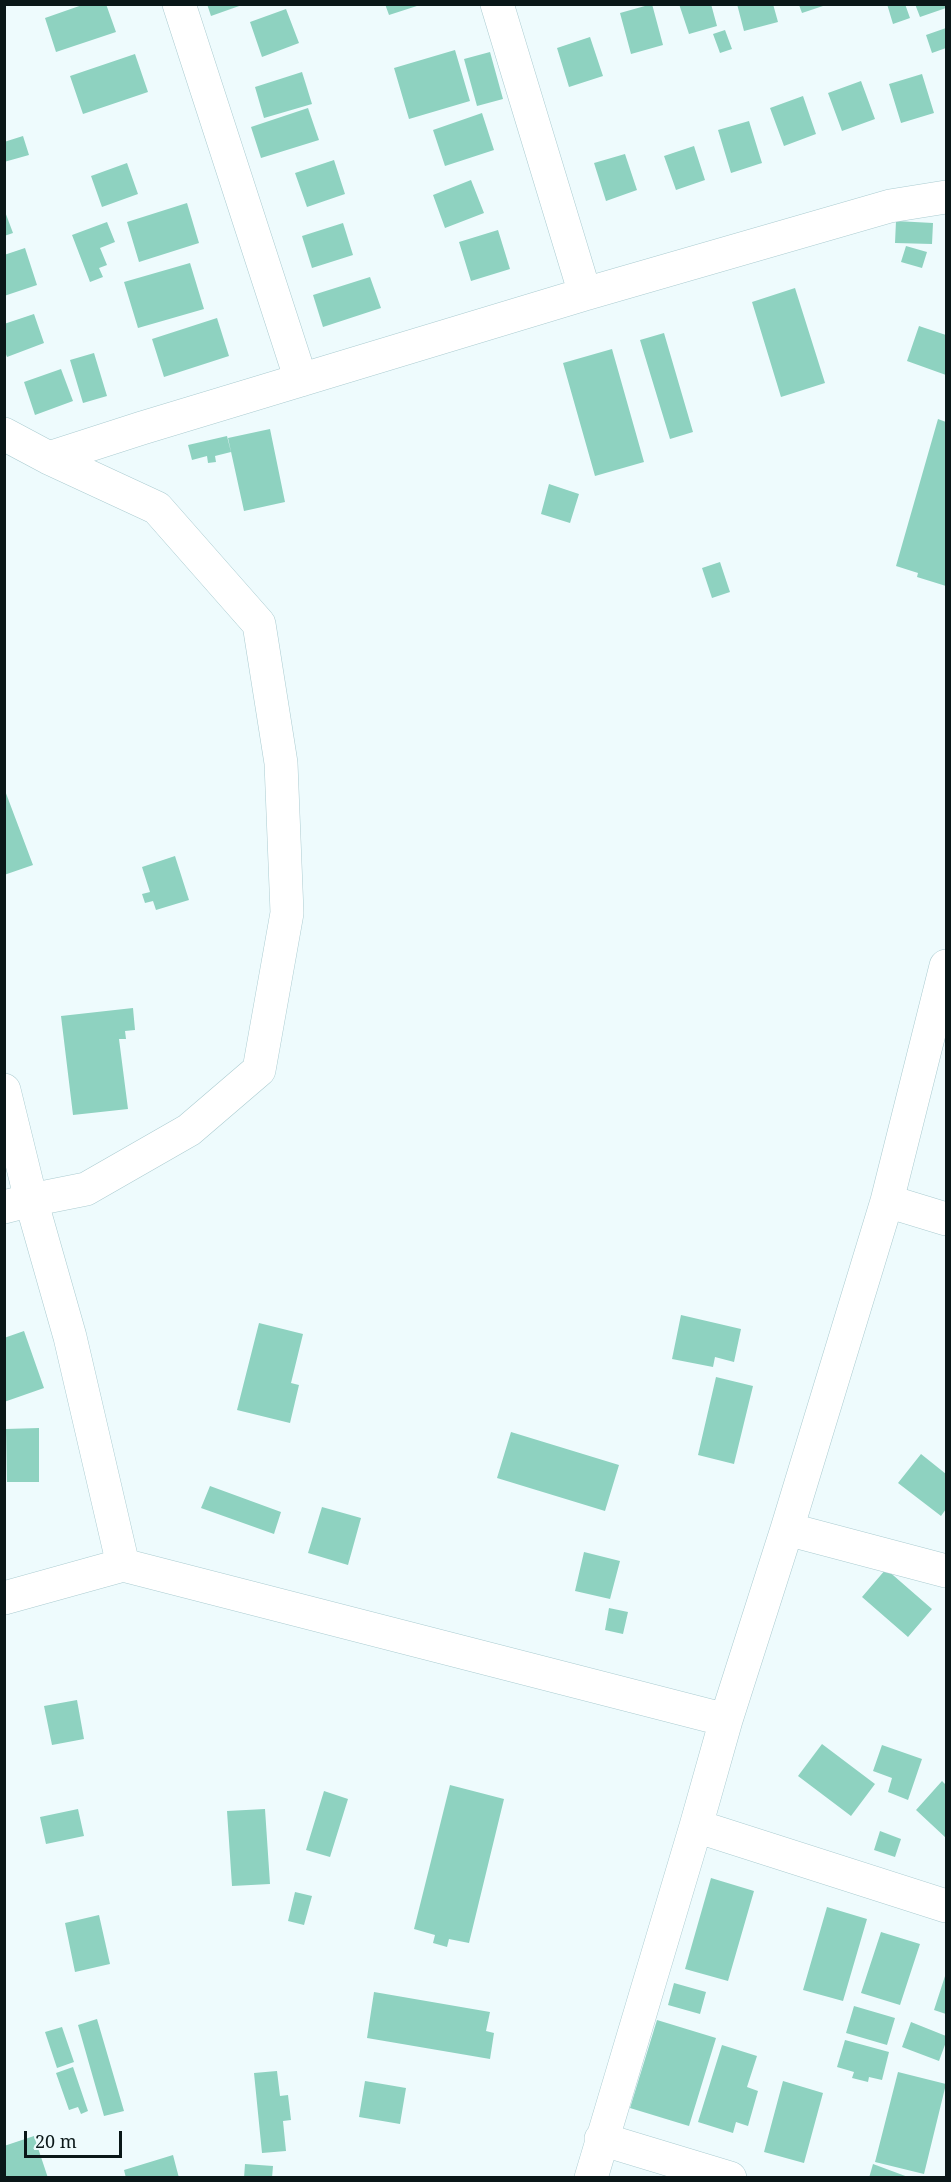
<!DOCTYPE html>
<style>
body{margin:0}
#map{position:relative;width:951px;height:2182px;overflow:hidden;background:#eefbfd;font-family:"Noto Serif",serif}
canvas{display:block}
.frame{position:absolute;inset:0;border:6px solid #0a1718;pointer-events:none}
.scale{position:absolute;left:24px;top:2131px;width:98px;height:27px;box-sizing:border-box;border:3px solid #0a1718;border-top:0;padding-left:8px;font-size:18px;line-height:21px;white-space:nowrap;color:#0a1718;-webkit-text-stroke:4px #eefbfd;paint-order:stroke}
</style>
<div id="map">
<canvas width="951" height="2182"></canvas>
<div class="frame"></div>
<div class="scale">20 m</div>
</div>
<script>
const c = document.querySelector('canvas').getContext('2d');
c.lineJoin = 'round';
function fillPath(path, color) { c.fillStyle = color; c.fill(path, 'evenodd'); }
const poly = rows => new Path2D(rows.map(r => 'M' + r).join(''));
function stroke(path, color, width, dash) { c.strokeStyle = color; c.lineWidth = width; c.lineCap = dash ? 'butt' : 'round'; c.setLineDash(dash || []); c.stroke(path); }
fillPath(poly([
 [85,4,106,4,116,32,56,52,45,18],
 [207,4,242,4,242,5,211,16],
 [385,4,420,4,420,5,389,15],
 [652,4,663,45,631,54,620,13],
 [679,4,711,4,717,26,689,34],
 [737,4,773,4,778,22,744,31],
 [887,4,905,4,910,18,893,24],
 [915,4,946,4,946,8,920,17],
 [799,5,826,5,802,13],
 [286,9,299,43,262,57,250,22],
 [946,28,946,48,932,53,926,35],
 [725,30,732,49,720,53,713,34],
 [590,37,603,76,569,87,557,48],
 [455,50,470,101,409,119,394,68],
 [490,52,503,99,477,106,464,59],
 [135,54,148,92,83,114,70,76],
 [302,72,312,104,264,118,255,87],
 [922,74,934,113,901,123,889,84],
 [861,81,875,119,842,131,828,93],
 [803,96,816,134,784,146,770,108],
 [308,108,319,140,261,158,251,127],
 [482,113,494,150,445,166,433,130],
 [749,121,762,163,731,173,718,130],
 [23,136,29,155,4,162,4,142],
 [694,146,705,180,676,190,664,156],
 [625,154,637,190,606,201,594,163],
 [334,160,345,194,307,207,295,173],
 [127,163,138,194,102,207,91,176],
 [471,180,484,213,445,228,433,195],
 [187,203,199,243,139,262,127,222],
 [4,209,13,233,4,236],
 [896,221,933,223,932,244,895,243],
 [107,222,115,242,100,248,107,265,99,268,103,277,90,282,72,235],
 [343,223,353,255,312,268,302,236],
 [498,230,510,269,471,281,459,242],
 [906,246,927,252,922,268,901,262],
 [25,248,37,285,4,296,4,255],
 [190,263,204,309,138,328,124,282],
 [370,277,381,308,323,327,313,295],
 [795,288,825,383,781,397,752,302],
 [34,314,44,343,7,357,4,349,4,324],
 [217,318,229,356,164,377,152,339],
 [919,326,946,335,946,375,907,361],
 [664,333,693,432,670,439,640,340],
 [612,349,644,462,595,476,563,363],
 [94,353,107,396,83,403,70,360],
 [61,369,73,401,35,415,24,382],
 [938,419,946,422,946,586,917,577,918,573,896,566],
 [270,429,285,502,244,511,228,438],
 [227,436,231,452,215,456,216,462,208,463,207,456,192,460,188,445],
 [549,484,579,494,570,523,541,514],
 [720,562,730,592,712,598,702,568],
 [4,788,33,865,4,875],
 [175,856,189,900,156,910,153,901,145,903,142,894,150,892,142,867],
 [133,1008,135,1030,125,1031,126,1039,119,1039,128,1109,73,1115,61,1016],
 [681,1315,741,1329,734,1362,715,1357,713,1367,672,1359],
 [259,1323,303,1334,291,1383,299,1385,290,1423,237,1410],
 [24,1331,44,1388,4,1402,4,1338],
 [716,1377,753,1386,734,1464,698,1455],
 [39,1428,39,1482,7,1482,6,1429],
 [511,1432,619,1465,605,1511,497,1478],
 [921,1454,946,1474,946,1509,941,1516,898,1483],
 [210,1486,281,1512,274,1534,201,1508],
 [322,1507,361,1518,348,1565,308,1553],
 [584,1552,620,1561,610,1599,575,1591],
 [886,1569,932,1609,908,1637,862,1597],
 [609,1608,628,1612,623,1634,605,1630],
 [77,1700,84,1739,52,1745,44,1706],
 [822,1744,875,1784,851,1816,798,1776],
 [882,1745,922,1759,908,1800,888,1792,892,1778,873,1771],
 [942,1781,946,1785,946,1838,916,1810],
 [450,1785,504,1799,469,1943,449,1939,447,1947,433,1943,435,1935,414,1929],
 [324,1791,348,1799,330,1857,306,1850],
 [78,1809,84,1836,46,1844,40,1817],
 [265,1809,270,1884,232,1886,227,1811],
 [880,1831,901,1839,895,1857,874,1850],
 [711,1878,754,1891,728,1981,685,1969],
 [295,1892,312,1896,304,1925,288,1921],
 [827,1907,867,1919,843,2001,803,1990],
 [99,1915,110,1964,75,1972,65,1923],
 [881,1932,920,1944,900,2005,861,1993],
 [946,1973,946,2014,934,2010],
 [674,1983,706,1992,700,2014,668,2005],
 [374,1992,490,2012,486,2031,494,2033,490,2059,367,2038],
 [854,2006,895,2018,887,2045,846,2033],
 [97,2019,124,2111,104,2116,78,2025],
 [657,2020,716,2038,689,2126,630,2108],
 [911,2022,946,2036,946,2042,939,2061,902,2047],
 [62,2027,74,2062,57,2068,45,2032],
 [845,2040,889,2052,882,2080,869,2077,868,2082,852,2078,854,2072,837,2067],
 [722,2045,757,2056,747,2087,758,2091,748,2126,736,2122,733,2133,698,2122],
 [73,2067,88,2111,81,2114,78,2107,69,2110,56,2073],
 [277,2071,280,2096,288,2095,291,2120,283,2121,286,2151,262,2153,254,2073],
 [898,2072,946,2084,924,2174,875,2162],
 [365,2081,406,2088,400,2124,359,2117],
 [783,2081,823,2093,804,2163,764,2152],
 [34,2136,48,2178,4,2178,4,2146],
 [173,2155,179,2178,126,2178,124,2170],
 [245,2164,273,2166,272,2178,244,2178],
 [873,2164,908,2177,908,2178,869,2178]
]), '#8ed2c0');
const minor = poly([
 [179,4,301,380],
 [497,4,585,294],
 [4,434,49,458,157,508,259,624,281,763,287,913,259,1070,189,1130,86,1189,31,1200,4,1090],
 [49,458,142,428,585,294,890,206,946,197],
 [887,1201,946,1219],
 [4,1207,31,1200,70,1337,123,1565],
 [787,1529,946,1571],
 [4,1598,123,1565,726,1720],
 [696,1826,946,1906],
 [601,2139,730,2178],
 [591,2178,696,1826,726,1720,787,1529,887,1201,946,966]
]);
stroke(minor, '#abccd1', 34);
stroke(minor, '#fff', 33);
</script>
